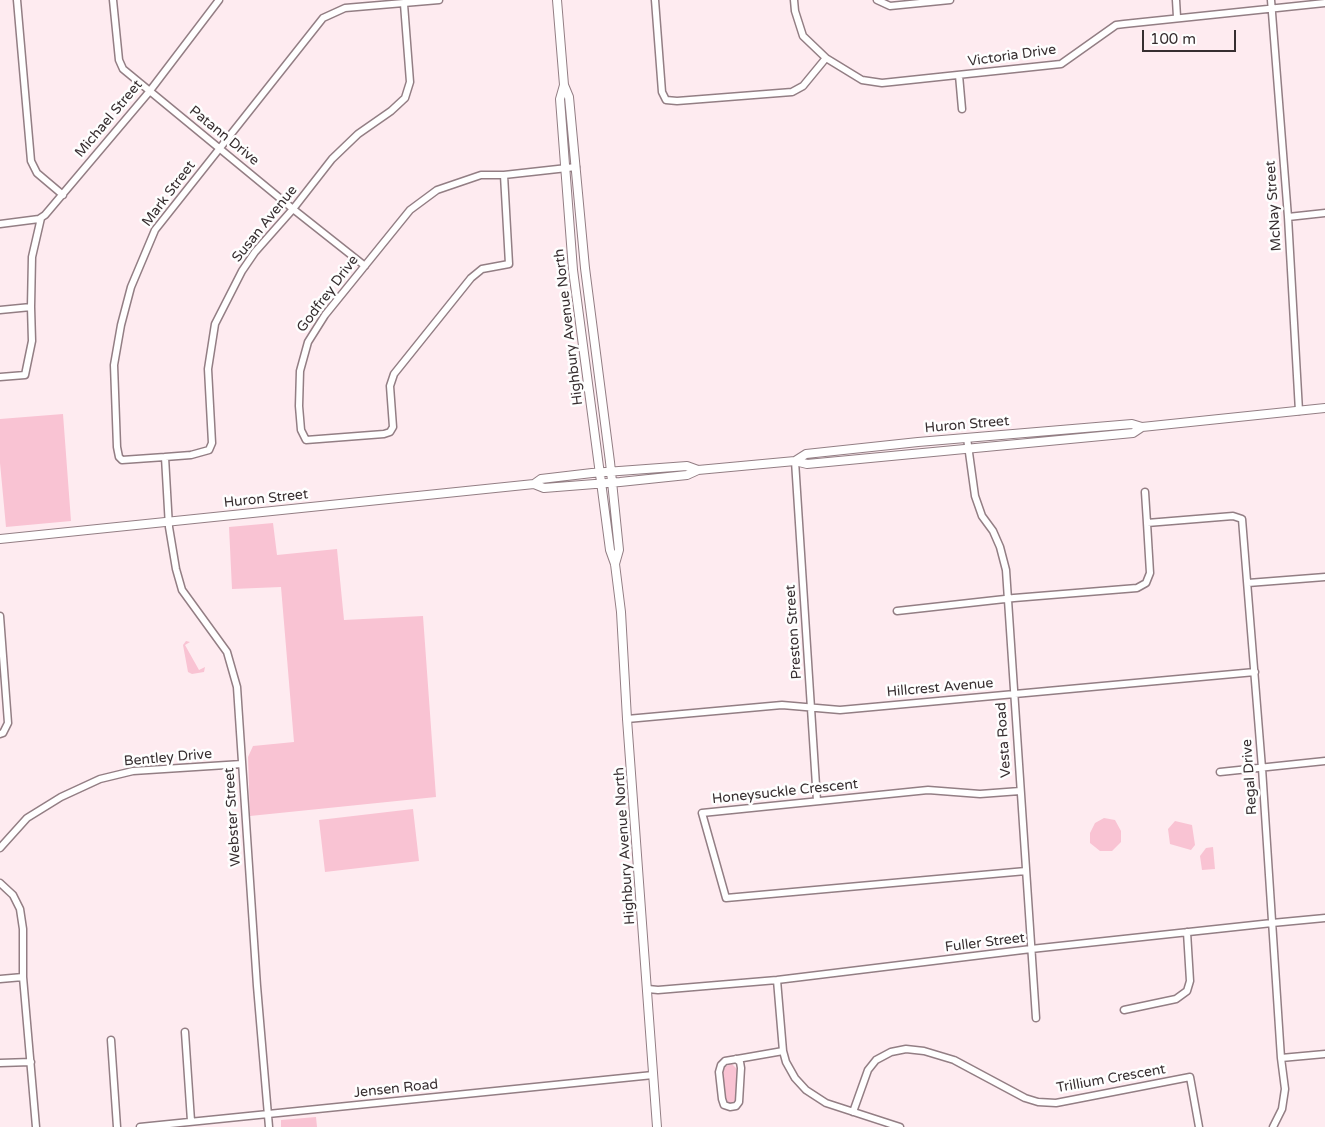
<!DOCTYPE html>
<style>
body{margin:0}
#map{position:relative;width:1325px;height:1127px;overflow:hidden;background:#feebf0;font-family:"Varela Round",sans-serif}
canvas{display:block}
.scale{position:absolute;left:1142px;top:30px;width:94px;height:22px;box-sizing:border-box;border:2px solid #372e30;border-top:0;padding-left:6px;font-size:15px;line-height:18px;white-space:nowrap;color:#372e30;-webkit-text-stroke:4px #fefefe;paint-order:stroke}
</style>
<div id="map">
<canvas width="1325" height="1127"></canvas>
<div class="scale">100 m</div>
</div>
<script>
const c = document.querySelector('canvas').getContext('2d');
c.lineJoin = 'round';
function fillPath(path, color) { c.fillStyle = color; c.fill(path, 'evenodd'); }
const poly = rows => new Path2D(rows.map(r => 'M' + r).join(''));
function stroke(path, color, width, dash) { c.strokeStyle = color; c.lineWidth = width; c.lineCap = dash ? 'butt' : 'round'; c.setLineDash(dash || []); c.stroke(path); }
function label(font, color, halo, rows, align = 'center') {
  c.font = font + ' "Varela Round",sans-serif'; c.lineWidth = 5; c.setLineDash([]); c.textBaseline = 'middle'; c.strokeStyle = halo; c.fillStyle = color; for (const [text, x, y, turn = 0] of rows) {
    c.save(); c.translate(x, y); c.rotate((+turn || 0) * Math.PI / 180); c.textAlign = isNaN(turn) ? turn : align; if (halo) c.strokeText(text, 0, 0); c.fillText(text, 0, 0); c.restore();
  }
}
fillPath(poly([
 [63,414,71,521,6,527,0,463,0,419],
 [273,523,277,555,337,549,344,620,423,616,436,797,250,816,248,757,253,746,294,742,281,587,232,589,229,527],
 [186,641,190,642,185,645,199,670,205,667,204,672,192,674,188,672,183,645],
 [413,809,419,861,325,872,319,820],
 [1104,818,1115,820,1121,831,1121,842,1112,851,1100,851,1090,843,1090,833,1095,823],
 [1175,821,1192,825,1195,845,1191,850,1170,844,1168,829],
 [1213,847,1215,869,1202,870,1200,856,1206,848],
 [732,1064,738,1070,736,1100,730,1104,724,1098,722,1072,726,1066],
 [316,1117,317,1127,281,1127,281,1120]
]), '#f9c3d3');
const minor = poly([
 [17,0,31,161,37,173,63,195],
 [113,0,119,60,123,69,293,209,365,266],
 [655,0,662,92,666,100,677,101,792,92,803,86,826,58],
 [794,0,795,11,803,36,826,58,862,80,882,83,1061,64,1116,25,1124,24,1325,3],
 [877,0,890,6,950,0],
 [1176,0,1177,17],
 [1271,0,1288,217,1299,411],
 [959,75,962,109],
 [504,175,509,264,482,269,471,278,394,374,390,386,393,427,390,432,384,434,306,440,301,430,299,406,300,371,308,342,325,315,410,210,437,190,481,175,504,175,576,167],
 [1288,217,1325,213],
 [0,224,39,219,45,215,149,92,219,0],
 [0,310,31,307],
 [0,377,25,375,32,341,31,307,32,257,41,218],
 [967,438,975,496,982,516,993,531,1000,547,1006,570,1036,1018],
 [165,457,191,455,209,450,212,443,208,369,215,324,242,271,255,252,293,209,332,159,358,134,391,111,405,98,410,82,404,4],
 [795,461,817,801],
 [1145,492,1147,523],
 [1248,583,1325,577],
 [897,611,1014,598,1137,588,1146,583,1150,573,1147,523,1233,516,1242,519,1262,768,1281,1058,1285,1089,1282,1109,1273,1127],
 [0,616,8,723,3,733,0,734],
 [627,719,782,705,840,710,1255,672],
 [1220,772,1325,761],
 [1020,791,980,794,928,790,702,813,726,898,1026,871],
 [0,848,27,818,61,797,100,779,133,771,242,764],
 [0,883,13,895,20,909,23,929,23,977,36,1127],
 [0,979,23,977],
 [777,980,783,1051,786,1062,795,1078,806,1090,826,1103,900,1127],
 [648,989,658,990,777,980,1031,949,1272,923,1325,918],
 [1124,1010,1176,999,1187,991,1190,981,1187,932],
 [185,1032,191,1121],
 [111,1040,117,1127],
 [1281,1058,1325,1054],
 [736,1059,740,1062,741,1068,739,1102,736,1106,730,1107,724,1105,722,1099,719,1072,721,1065,725,1061,743,1058,783,1051],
 [0,1063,31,1062],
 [853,1112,868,1070,876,1060,891,1052,906,1049,924,1051,954,1060,1025,1098,1038,1102,1056,1103,1190,1077,1199,1127],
 [140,1127,653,1075],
 [269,1127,257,986,237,687,227,652,182,590,176,569,169,527,165,457,122,460,119,457,117,447,114,365,121,325,131,287,155,230,323,18,345,8,439,0]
]);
const major = poly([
 [557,0,564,85,569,97,585,268,610,462,619,550,615,564],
 [564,85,560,99,573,270,610,550,615,564,621,612,627,719,657,1127],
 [795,461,806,454,918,442,1132,424,1142,427],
 [534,484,541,479,592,473,687,466,698,470],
 [0,539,534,484,544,488,620,482,687,475,698,470,795,461,807,464,1133,433,1142,427,1325,408]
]);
stroke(minor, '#937e84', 9);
stroke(major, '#937e84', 10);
stroke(minor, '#fff', 6);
stroke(major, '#fff', 8);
label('14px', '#372e30', '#fefefe', [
 ["Victoria Drive",1012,56,-8],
 ["Michael Street",109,119,-50],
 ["Patann Drive",224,136,39],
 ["Mark Street",169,194,-53],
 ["McNay Street",1274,206,-94],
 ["Susan Avenue",265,224,-51],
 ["Godfrey Drive",328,294,-53],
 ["Highbury Avenue North",569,327,-97],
 ["Huron Street",967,425,-5],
 ["Huron Street",266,499,-6],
 ["Preston Street",794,632,-94],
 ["Hillcrest Avenue",940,688,-5],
 ["Vesta Road",1004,740,-94],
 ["Bentley Drive",168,758,-5],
 ["Regal Drive",1250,777,-94],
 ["Honeysuckle Crescent",785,792,-6],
 ["Webster Street",233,817,-94],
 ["Highbury Avenue North",625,846,-94],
 ["Fuller Street",985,943,-7],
 ["Trillium Crescent",1111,1079,-10],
 ["Jensen Road",396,1089,-6]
]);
</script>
